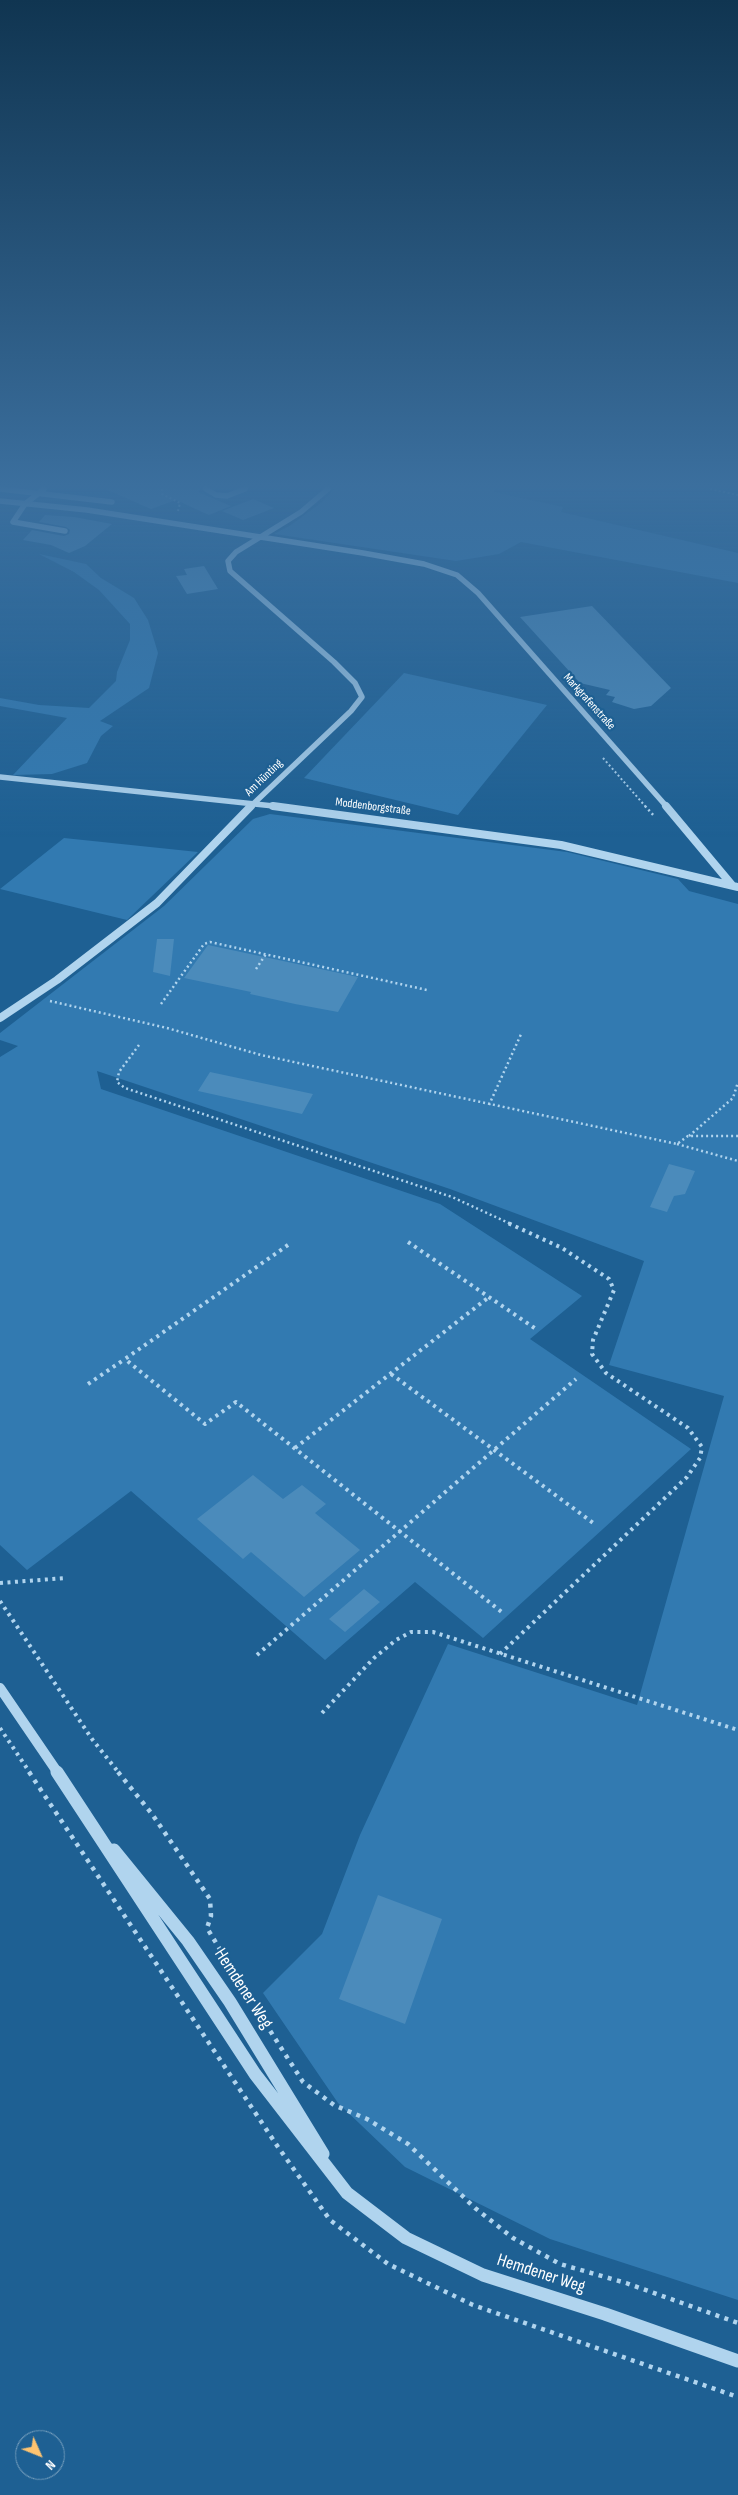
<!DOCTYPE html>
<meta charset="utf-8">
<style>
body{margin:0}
#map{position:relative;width:738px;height:2495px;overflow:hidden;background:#1e6093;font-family:"Sofia Sans Condensed",sans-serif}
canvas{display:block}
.north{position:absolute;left:15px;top:2430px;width:50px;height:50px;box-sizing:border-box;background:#1e6093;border:1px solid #78a0be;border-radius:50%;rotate:134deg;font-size:14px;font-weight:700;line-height:20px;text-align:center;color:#fff}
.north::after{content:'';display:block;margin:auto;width:18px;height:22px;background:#fdc370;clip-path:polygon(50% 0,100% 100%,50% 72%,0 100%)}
</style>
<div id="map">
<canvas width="738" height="2495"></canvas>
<div class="north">N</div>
</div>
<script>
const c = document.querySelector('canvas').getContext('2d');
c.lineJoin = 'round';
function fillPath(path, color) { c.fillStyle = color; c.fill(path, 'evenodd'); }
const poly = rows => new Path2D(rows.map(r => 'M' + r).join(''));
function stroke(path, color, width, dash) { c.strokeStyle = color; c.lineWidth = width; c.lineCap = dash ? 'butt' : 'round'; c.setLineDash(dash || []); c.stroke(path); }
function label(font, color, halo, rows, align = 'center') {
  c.font = font + ' "Sofia Sans Condensed",sans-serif'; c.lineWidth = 4.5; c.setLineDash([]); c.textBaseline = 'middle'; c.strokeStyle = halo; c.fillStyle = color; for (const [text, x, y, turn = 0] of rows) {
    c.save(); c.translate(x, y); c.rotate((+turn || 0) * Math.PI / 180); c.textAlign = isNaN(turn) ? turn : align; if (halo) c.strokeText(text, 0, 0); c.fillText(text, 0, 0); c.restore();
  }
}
fillPath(poly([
 [334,489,494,489,494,492,563,507,561,512,738,553,738,583,521,542,499,554,456,561,274,534,291,525,322,502],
 [39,554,86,564,101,578,134,598,148,620,158,653,149,688,100,721,113,726,101,736,87,763,52,774,13,775,67,718,0,706,0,698,39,705,89,708,116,681,117,672,130,640,130,624,99,590,74,572],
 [404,673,547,705,458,815,304,778],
 [270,814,567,852,678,879,689,891,738,904,738,2300,550,2239,405,2167,338,2103,263,1993,322,1934,360,1835,448,1644,637,1705,724,1396,609,1365,644,1261,450,1189,97,1071,101,1089,440,1204,582,1296,530,1339,691,1449,483,1638,415,1582,325,1660,131,1491,27,1570,0,1545,0,1057,18,1046,0,1040,0,1033,164,906,253,819],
 [64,838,198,852,127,920,0,889]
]), '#327ab1');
fillPath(poly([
 [105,489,200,489,198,492,231,506,209,515,176,500,151,509],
 [253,499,274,508,243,520,222,511],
 [45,515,74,517,112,524,85,546,69,553,51,545,23,540,32,530,64,536,69,534,70,530,66,527,39,522],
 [204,566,218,589,187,594,176,576,187,575,184,569],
 [592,606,671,688,651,706,634,709,612,702,615,697,606,695,610,690,580,683,520,617],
 [157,939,174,939,170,976,153,972],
 [208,945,358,977,338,1012,295,1004,250,994,251,992,184,978],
 [210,1072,243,1079,313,1094,302,1114,198,1091],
 [669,1164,695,1171,685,1194,674,1196,667,1212,650,1207],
 [253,1475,283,1499,302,1485,326,1504,315,1513,360,1550,304,1597,251,1552,243,1559,197,1519],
 [364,1589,380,1602,345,1632,329,1619],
 [378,1895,442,1919,405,2024,339,1999]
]), '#4b8bbb');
stroke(poly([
 [162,489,162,494,180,503,178,511],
 [710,489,738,495],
 [603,758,646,807]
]), '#b0d4ee', 2, [2, 2.5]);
stroke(poly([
 [645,806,655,817],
 [256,969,266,954],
 [50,1001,167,1028,261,1055,677,1144,688,1136,738,1136],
 [161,1004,204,944,210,942,427,990],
 [139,1045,119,1072,117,1082,125,1088,452,1197,511,1224],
 [489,1105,522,1032],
 [689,1136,733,1098,738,1082],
 [677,1144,738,1161]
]), '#b0d4ee', 2.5, [2, 3]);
stroke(poly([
 [408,1242,536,1329],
 [288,1245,125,1359,205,1424,236,1402,503,1613],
 [391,1374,596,1525],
 [88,1384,125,1359],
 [295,1448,489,1297],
 [0,1583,66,1578],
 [0,1601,92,1739,119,1773],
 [500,1654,687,1477,700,1458,702,1447,688,1428,606,1373,592,1354,593,1340,614,1290,609,1279,562,1248,508,1223],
 [257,1655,576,1379],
 [322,1713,374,1658,396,1640,411,1632,433,1632,738,1730],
 [0,1728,30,1773]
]), '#b0d4ee', 4, [3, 4.5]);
stroke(poly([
 [29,1772,278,2147,330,2220,388,2264,473,2305,738,2397],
 [118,1772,152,1814,210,1899,211,1916,207,1928,241,1984],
 [260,2015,303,2082,334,2105,367,2119,408,2144,475,2208,513,2238,560,2264,626,2283,738,2323]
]), '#b0d4ee', 4.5, [4, 5.5]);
stroke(poly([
 [0,489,112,502],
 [44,489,25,504,13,522,65,531],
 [206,489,216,495,227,496,245,489],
 [0,501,87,510,363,553,424,564,457,575,478,593,667,807],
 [0,777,283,807],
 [250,807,351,711,362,697,355,683,334,662,230,571,228,561,236,552,301,512,328,489]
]), '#b0d4ee', 5.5);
stroke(poly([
 [273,806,561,845,738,887],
 [666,806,732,885],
 [0,1018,57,980,157,903,251,806]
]), '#b0d4ee', 8);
stroke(poly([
 [0,1688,58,1773]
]), '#b0d4ee', 10);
stroke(poly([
 [57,1772,255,2074,347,2193,406,2238,483,2275,605,2314,738,2361],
 [114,1850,188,1941,230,2002,323,2154]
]), '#b0d4ee', 13);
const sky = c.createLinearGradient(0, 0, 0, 838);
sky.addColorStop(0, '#103551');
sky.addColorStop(0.58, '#3b6f9e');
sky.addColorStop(1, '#3b6f9e00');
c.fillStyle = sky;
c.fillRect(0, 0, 738, 838);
label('12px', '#fff', '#1e6093', [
 ["Markgrafenstraße",589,702,48],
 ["Am Hünting",264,778,-44],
 ["Moddenborgstraße",373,807,7]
]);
label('18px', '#fff', '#1e6093', [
 ["Hemdener Weg",243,1989,57],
 ["Hemdener Weg",541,2274,18]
]);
</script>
